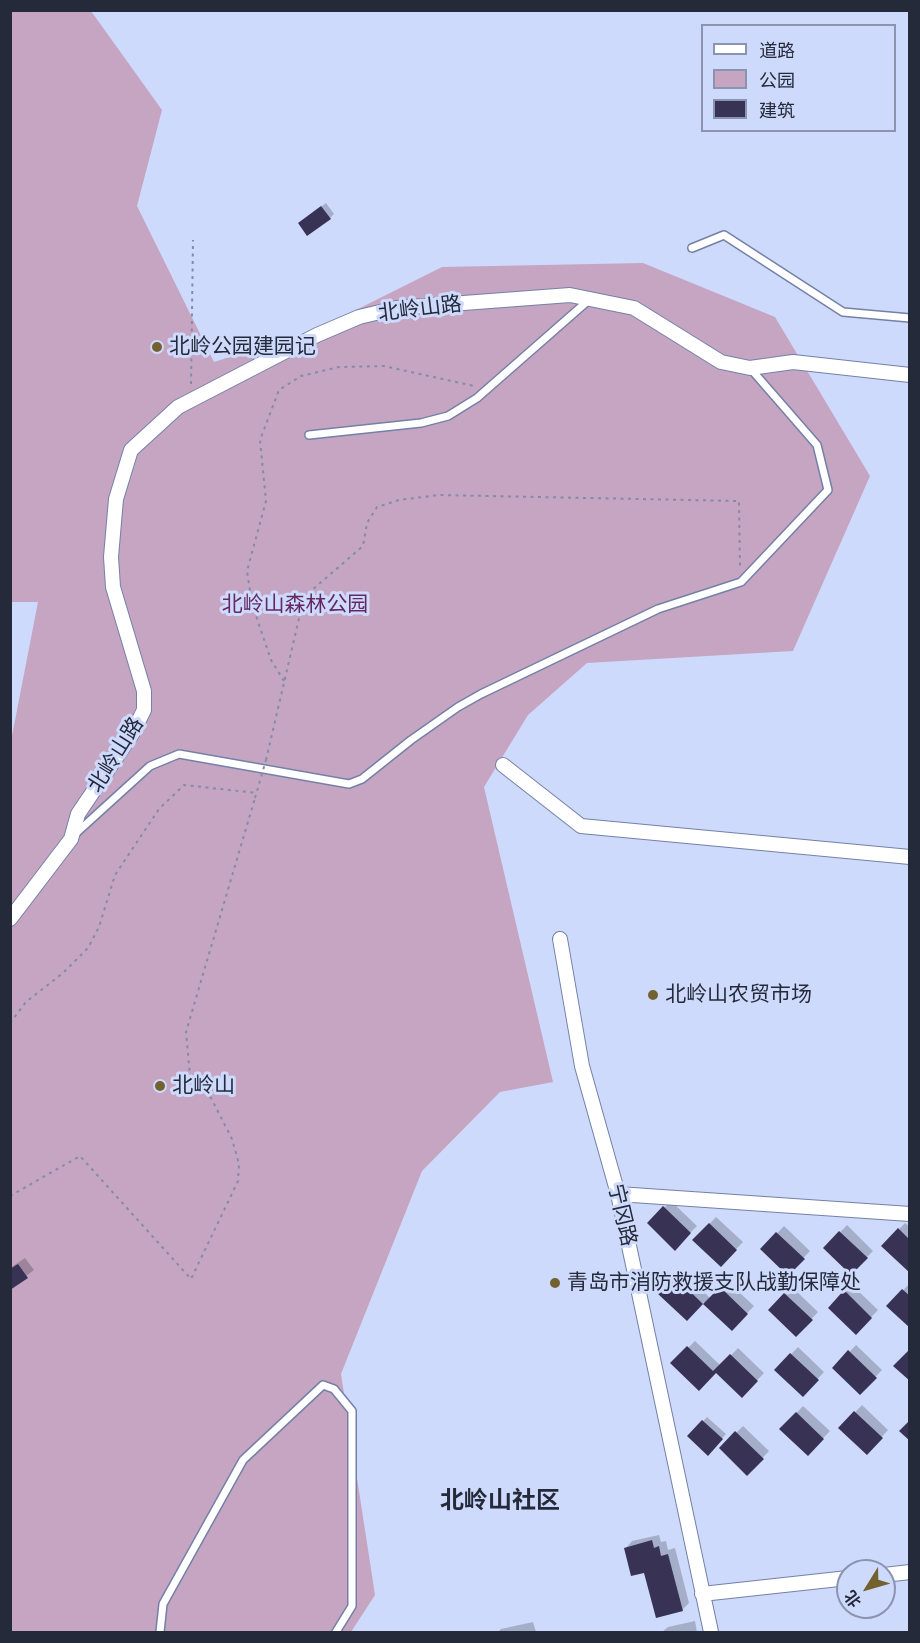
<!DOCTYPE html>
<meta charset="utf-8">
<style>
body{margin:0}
#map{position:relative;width:920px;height:1643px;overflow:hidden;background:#cedafc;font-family:"Alegreya Sans","Noto Sans SC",sans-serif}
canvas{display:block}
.frame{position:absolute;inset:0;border:12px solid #252a3a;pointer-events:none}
.legend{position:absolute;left:701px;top:24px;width:195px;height:108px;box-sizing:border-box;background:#cedafc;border:2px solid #8a94ae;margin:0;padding:8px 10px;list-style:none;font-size:18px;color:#252a3a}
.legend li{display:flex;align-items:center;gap:12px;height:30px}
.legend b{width:30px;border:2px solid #8a94ae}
.north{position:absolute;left:836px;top:1559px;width:60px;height:60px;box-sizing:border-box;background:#cedafc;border:2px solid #8a94ae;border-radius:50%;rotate:233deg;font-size:16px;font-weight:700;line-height:24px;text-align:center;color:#252a3a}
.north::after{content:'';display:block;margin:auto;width:21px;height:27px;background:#73612f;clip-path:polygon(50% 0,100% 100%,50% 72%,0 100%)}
</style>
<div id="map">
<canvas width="920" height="1643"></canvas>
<div class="frame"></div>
<ul class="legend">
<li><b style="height:8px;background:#fff"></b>道路</li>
<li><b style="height:16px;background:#c6a5c2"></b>公园</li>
<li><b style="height:16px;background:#383255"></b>建筑</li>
</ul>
<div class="north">北</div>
</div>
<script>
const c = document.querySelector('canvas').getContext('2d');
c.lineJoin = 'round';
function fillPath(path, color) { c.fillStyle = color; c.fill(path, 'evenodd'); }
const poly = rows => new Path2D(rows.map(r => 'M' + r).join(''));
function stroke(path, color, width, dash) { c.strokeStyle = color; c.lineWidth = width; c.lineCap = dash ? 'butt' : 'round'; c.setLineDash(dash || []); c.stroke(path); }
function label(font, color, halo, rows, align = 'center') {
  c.font = font + ' "Alegreya Sans","Noto Sans SC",sans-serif'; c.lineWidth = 6; c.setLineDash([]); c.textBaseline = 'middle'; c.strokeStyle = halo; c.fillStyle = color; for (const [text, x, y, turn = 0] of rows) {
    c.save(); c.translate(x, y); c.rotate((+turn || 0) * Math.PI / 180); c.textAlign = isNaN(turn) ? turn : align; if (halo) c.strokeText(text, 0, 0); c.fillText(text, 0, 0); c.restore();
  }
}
fillPath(poly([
 [11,11,91,11,162,110,137,206,214,362,320,328,442,267,643,263,775,317,870,476,793,651,587,663,528,715,484,787,553,1082,500,1092,422,1171,341,1374,375,1595,351,1632,11,1632,10,746,38,602,10,602]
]), '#c6a5c2');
fillPath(poly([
 [326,203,334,214,330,218,300,223],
 [671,1201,697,1226,675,1248,649,1223],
 [716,1217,743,1242,721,1265,694,1240],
 [905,1223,910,1227,910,1271,883,1246],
 [847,1225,873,1251,851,1273,825,1248],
 [784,1226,810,1251,788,1274,762,1249],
 [25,1258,34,1270,10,1288,10,1268],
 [682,1271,710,1298,727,1281,754,1306,732,1329,704,1302,687,1319,661,1294],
 [910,1283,910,1326,888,1306],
 [852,1285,878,1310,856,1333,830,1308],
 [792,1287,818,1312,796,1335,770,1310],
 [695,1341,721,1366,738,1348,764,1373,742,1396,716,1371,699,1389,673,1363],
 [856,1345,882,1370,860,1393,834,1368],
 [798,1347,824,1372,803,1395,776,1370],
 [862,1405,888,1430,867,1453,840,1428],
 [803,1406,830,1431,808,1454,782,1429],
 [707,1417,726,1434,708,1454,689,1436],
 [743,1426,769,1451,747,1474,721,1448],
 [659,1535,661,1542,666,1541,668,1550,675,1548,689,1603,682,1610,626,1548,632,1541],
 [695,1621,697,1632,662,1632,668,1627],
 [533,1622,536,1632,498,1632,501,1629]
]), '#0003');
fillPath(poly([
 [321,206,331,219,307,236,298,223],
 [663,1206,691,1233,675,1251,647,1223],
 [709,1223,737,1250,721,1267,692,1240],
 [898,1228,910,1240,910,1273,881,1246],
 [839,1231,868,1258,851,1275,823,1248],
 [776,1232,805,1259,788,1276,760,1249],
 [18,1264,28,1278,10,1290,10,1269],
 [675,1277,703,1304,687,1321,658,1294],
 [720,1287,748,1314,732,1331,703,1304],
 [902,1289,910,1296,910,1328,886,1306],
 [844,1290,872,1318,856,1335,828,1308],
 [784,1293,813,1320,796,1337,768,1310],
 [687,1346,713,1371,730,1354,758,1381,742,1398,716,1373,699,1391,670,1363],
 [910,1349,910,1381,893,1366],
 [848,1350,877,1378,860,1395,832,1368],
 [790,1353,819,1380,803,1397,774,1370],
 [854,1411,883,1438,867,1455,838,1428],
 [796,1412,824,1439,808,1456,779,1429],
 [702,1420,723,1439,708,1456,687,1436],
 [910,1420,910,1441,899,1431],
 [735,1431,764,1459,747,1476,719,1448],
 [652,1540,654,1548,659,1546,661,1556,668,1554,683,1611,656,1618,644,1573,631,1576,624,1548]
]), '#383255');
const service = poly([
 [692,248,724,235,843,312,910,318],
 [309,435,421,423,448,416,477,398,590,299],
 [74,835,150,766,179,754,349,784,362,779,411,740,458,707,481,694,658,609,741,582,828,490,817,445,750,368],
 [160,1632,163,1604,243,1460,323,1385,334,1389,352,1411,352,1606,336,1632]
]);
const minor = poly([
 [503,765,581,826,910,857],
 [10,919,71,839,78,814,132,734,144,710,144,691,113,587,111,557,116,499,131,450,178,407,317,335,359,317,397,308,570,295,634,308,721,362,750,368,793,362,910,375],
 [560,939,582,1066,618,1194,711,1632],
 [618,1194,910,1214],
 [884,1575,910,1572],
 [702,1594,848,1578]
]);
stroke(service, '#7481a7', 10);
stroke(minor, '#7481a7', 16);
stroke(poly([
 [191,384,193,240],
 [284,681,271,660,252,604,247,571,266,501,260,440,279,390,301,376,339,367,384,366,474,386],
 [266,760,304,597,363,546,367,523,377,507,399,500,439,495,739,501,740,566],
 [10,1023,26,1002,63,973,88,948,99,927,115,875,159,809,184,785,257,793],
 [10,1196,80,1156,191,1279,238,1181,239,1164,232,1139,209,1094,190,1076,186,1032,255,798]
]), '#838ca6', 2, [3, 4.5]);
stroke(service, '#fff', 7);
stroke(minor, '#fff', 14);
stroke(poly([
 [255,798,266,760]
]), '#838ca6', 2, [3, 4.5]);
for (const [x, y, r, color] of [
 [157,347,6,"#73612f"],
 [653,995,6,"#73612f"],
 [160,1086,6,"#73612f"],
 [555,1283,6,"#73612f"]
]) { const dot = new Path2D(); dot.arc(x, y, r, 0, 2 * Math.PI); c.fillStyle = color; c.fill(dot); stroke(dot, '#cedafc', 2); }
label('21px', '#252a3a', '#cedafc', [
 ["北岭山路",420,309,-7],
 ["北岭山路",116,755,-58],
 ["宁冈路",622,1215,77]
]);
label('21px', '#252a3a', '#cedafc', [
 ["北岭公园建园记",169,347],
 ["北岭山农贸市场",665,995],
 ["北岭山",172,1086],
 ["青岛市消防救援支队战勤保障处",567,1283]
], 'left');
label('21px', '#652861', '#cedafc', [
 ["北岭山森林公园",295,605]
]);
label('bold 24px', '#252a3a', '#cedafc', [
 ["北岭山社区",500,1501]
]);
</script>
